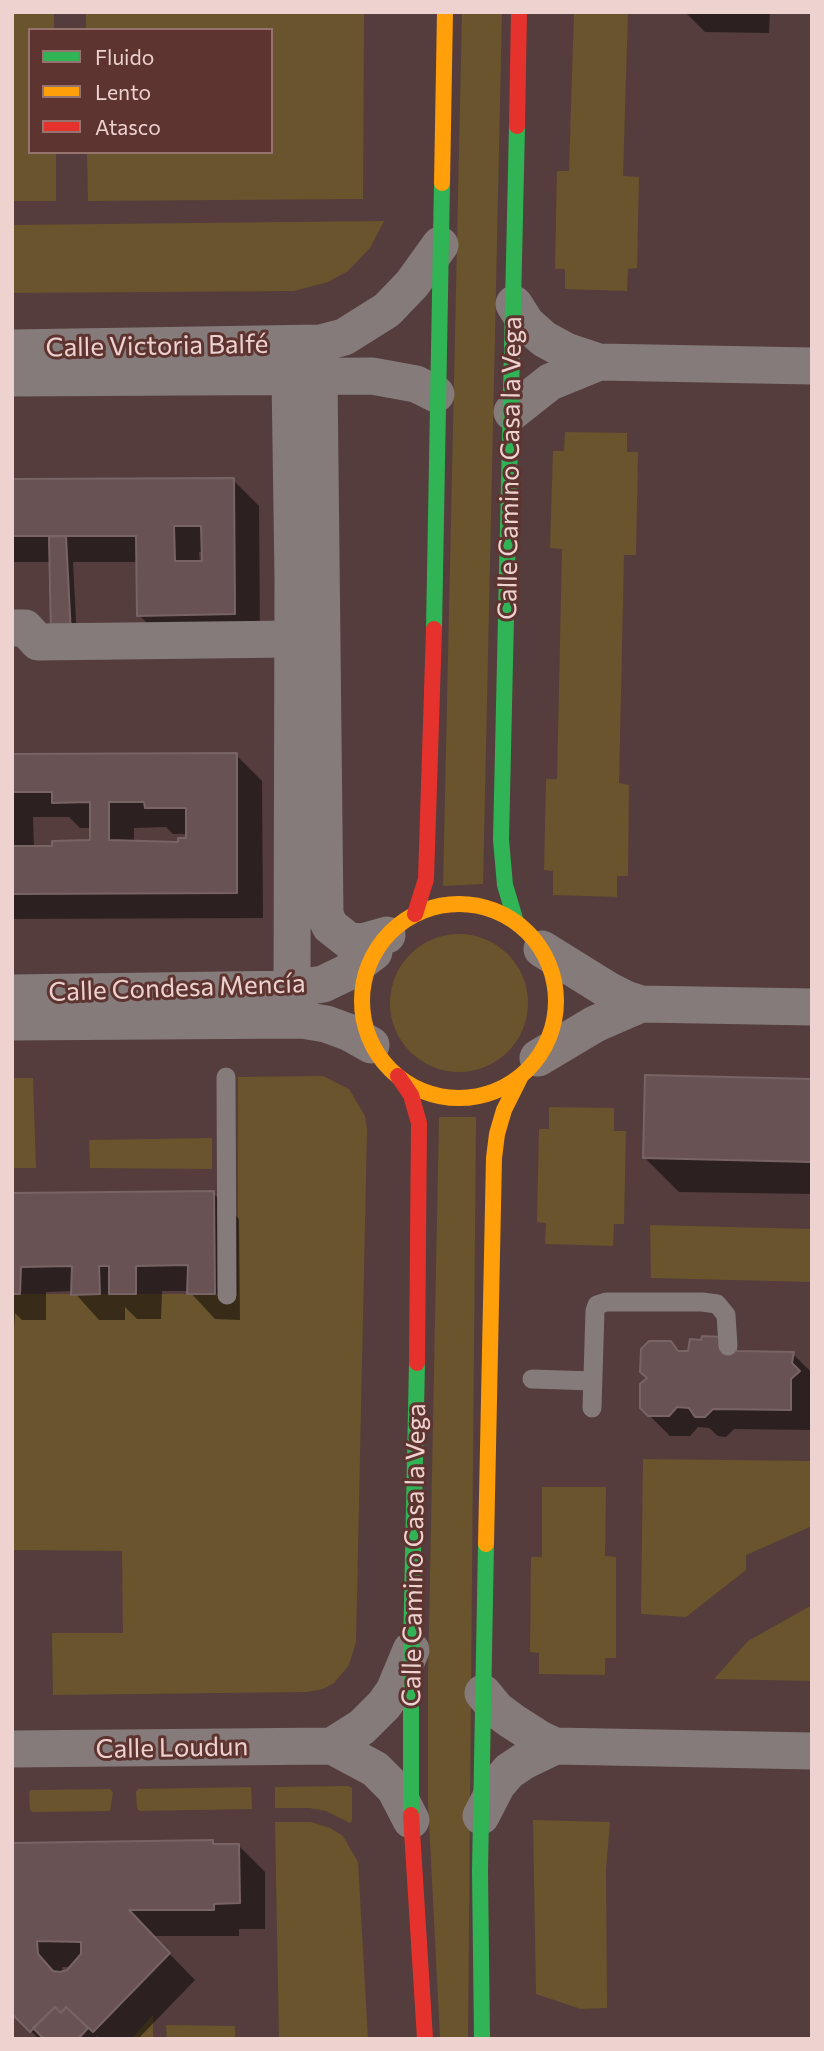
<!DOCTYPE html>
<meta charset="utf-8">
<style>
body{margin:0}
#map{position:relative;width:824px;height:2051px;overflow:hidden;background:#543d3c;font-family:Commissioner,sans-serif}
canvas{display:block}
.frame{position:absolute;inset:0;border:14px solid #edd2cf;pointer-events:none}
.legend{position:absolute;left:28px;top:28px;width:245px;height:126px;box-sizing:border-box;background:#5e3431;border:2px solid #977370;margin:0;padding:9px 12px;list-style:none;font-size:21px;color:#edd2cf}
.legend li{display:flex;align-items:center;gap:14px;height:35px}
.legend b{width:35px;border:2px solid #977370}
</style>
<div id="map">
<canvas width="824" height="2051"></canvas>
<div class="frame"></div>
<ul class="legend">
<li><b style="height:9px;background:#30b455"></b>Fluido</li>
<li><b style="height:9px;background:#ff9f0a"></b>Lento</li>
<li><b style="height:9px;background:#e5322d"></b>Atasco</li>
</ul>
</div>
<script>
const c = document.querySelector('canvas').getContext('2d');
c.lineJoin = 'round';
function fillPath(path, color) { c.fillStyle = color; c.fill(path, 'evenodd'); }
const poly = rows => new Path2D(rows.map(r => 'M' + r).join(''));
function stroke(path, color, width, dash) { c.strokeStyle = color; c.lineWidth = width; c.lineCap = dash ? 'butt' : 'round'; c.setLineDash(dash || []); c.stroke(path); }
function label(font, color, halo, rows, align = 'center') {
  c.font = font + ' Commissioner,sans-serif'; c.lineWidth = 6; c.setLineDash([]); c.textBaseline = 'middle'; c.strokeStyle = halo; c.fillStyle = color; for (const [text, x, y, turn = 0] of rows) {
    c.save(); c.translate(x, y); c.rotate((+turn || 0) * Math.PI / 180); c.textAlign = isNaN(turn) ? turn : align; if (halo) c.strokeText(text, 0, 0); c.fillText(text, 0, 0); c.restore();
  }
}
fillPath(poly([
 [12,12,54,12,54,30,30,30,30,152,56,152,56,201,12,201],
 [86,12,364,12,363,199,88,201,87,152,271,152,271,30,86,30],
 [462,12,502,12,483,884,443,886],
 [574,12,628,12,623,176,639,177,637,268,628,269,627,291,565,289,565,269,555,269,557,171,569,171],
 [384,221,370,248,348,271,328,282,294,291,12,293,12,225],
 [565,432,627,433,627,452,638,452,636,555,624,555,619,783,629,785,628,876,617,876,617,897,553,895,553,871,544,870,546,779,557,779,562,549,550,548,553,451,564,451],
 '390 1003a69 69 0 1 1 138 0a69 69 0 1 1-138 0Z',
 [323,1076,349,1089,365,1116,367,1129,356,1642,349,1665,334,1683,323,1689,307,1692,53,1695,52,1633,123,1633,122,1551,12,1550,12,1294,238,1294,238,1077],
 [12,1078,33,1078,36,1168,12,1168],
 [549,1107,614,1108,614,1131,626,1131,624,1224,614,1224,613,1246,545,1244,546,1223,537,1222,539,1129,549,1129],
 [439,1117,476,1117,468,2039,440,2039,428,1802,428,1677],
 [212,1138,212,1169,90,1168,89,1140],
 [650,1225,812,1229,812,1282,651,1278],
 [643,1459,812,1461,812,1526,746,1555,746,1570,686,1617,641,1614],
 [542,1487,606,1487,605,1556,616,1557,616,1658,605,1658,605,1675,539,1674,539,1653,530,1652,531,1557,542,1557],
 [812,1605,812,1681,714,1679,748,1641],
 [348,1786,352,1788,352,1821,350,1823,326,1811,309,1808,275,1808,275,1787],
 [251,1787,252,1809,140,1811,137,1809,136,1792,138,1789],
 [110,1789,113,1792,110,1811,33,1812,30,1810,29,1792,31,1790],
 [533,1820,610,1822,606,1869,607,2008,581,2009,536,1994],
 [275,1822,311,1822,330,1828,343,1836,358,1862,368,2039,279,2039],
 [153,2015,153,2039,131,2039],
 [166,2025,235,2026,235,2039,167,2039]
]), '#69542d');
fillPath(poly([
 [685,12,770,12,769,33,705,32],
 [233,480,259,506,260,640,165,641,139,615,138,562,73,562,77,641,59,642,51,562,12,562,12,481],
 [199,552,203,552,204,563,200,563],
 [236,755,262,781,263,918,12,919,12,756],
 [33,817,69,817,80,828,92,828,92,842,34,848],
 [166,827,173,834,188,834,188,839,180,844,134,843,134,828],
 [812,1081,812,1194,679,1192,645,1158],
 [213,1193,239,1219,240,1320,215,1319,189,1291,162,1291,161,1319,137,1319,125,1307,125,1320,99,1320,73,1291,46,1292,46,1320,22,1320,15,1313,14,1329,12,1333,12,1195],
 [679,1352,793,1354,812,1373,811,1430,734,1429,726,1437,718,1436,709,1428,698,1427,690,1436,670,1436,642,1408,650,1378],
 [212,1842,216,1846,239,1846,265,1872,265,1929,239,1929,239,1936,152,1936,195,1980,138,2039,101,2039,97,2036,96,2039,39,2039,12,2013,12,1844],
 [62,1967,72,1967,63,1973]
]), '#0007');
const building = poly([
 [234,478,235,614,137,616,136,536,12,536,12,479,234,478],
 [174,526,201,526,202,561,175,561,174,526],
 [66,536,71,635,51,636,49,537,66,536],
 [237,753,237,893,12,894,12,846,52,846,52,841,90,840,90,802,52,803,52,792,12,792,12,754,237,753],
 [109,802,144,802,145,808,186,808,186,838,178,838,178,842,109,840,109,802],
 [645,1075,812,1079,812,1162,643,1158,645,1075],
 [214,1191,215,1294,187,1294,188,1265,136,1266,136,1294,109,1294,109,1266,99,1266,100,1294,71,1295,72,1266,21,1267,20,1294,12,1294,12,1193,214,1191],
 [702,1336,723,1337,737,1351,794,1352,792,1363,800,1371,791,1379,791,1410,713,1409,705,1417,695,1417,689,1408,677,1407,669,1416,648,1416,640,1408,640,1384,647,1378,640,1372,641,1349,649,1341,671,1341,678,1351,688,1351,690,1339,701,1340,702,1336],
 [213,1840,213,1844,239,1844,240,1903,214,1904,214,1910,129,1910,170,1953,93,2032,66,2007,61,2013,55,2007,30,2032,12,2014,12,1843,213,1840],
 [37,1941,81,1942,81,1954,67,1970,60,1972,53,1971,38,1954,37,1941],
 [55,2007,61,2013,66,2007,88,2028,78,2039,44,2039,33,2028,55,2007]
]);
fillPath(building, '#685254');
stroke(building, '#786365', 2);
stroke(poly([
 [226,1077,227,1295],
 [532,1379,593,1381],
 [592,1408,595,1311,597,1305,606,1302,702,1302,717,1304,726,1315,728,1346]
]), '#847b7a', 19);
stroke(poly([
 [514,304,526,323,544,339,566,351,599,362,812,366],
 [301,345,319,376,325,915,330,926,349,941,362,942,387,935],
 [12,348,321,343,344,337,387,310,412,284,440,245],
 [12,378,372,376,416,384,436,394],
 [512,412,550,382,599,362],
 [12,628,25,628,38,642,293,639],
 [542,949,608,990,626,999,641,1004,812,1007],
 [292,989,293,578,290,377,301,345],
 [12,993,292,989,323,984,346,973,374,952],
 [12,1022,302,1020,326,1024,348,1032,371,1045],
 [538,1058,595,1024,641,1004],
 [483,1693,497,1710,512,1721,540,1739,555,1746,812,1751],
 [332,1746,362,1727,384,1705,394,1691,411,1650],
 [12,1749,332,1746,375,1769,395,1789,411,1820],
 [481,1816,497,1785,509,1771,524,1761,555,1746]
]), '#847b7a', 37);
stroke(poly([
 [434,629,442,183],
 [516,922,505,885,501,840,517,126],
 [411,1815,411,1650,417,1363],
 [482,2039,480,1871,486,1544]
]), '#30b455', 16);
stroke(poly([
 [442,183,445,12],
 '362 1001a97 97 0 1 1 194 0a97 97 0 1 1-194 0Z',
 [486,1544,494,1158,497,1134,504,1110,521,1076]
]), '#ff9f0a', 16);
stroke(poly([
 [517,126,519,12],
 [415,914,426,879,434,629],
 [398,1076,411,1095,419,1123,417,1363],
 [411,1815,425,2039]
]), '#e5322d', 16);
label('26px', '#edd2cf', '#5e3431', [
 ["Calle Victoria Balfé",157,346,-1],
 ["Calle Camino Casa la Vega",510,468,-89],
 ["Calle Condesa Mencía",177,988,-2],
 ["Calle Camino Casa la Vega",414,1555,-89],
 ["Calle Loudun",172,1748,-1]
]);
</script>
